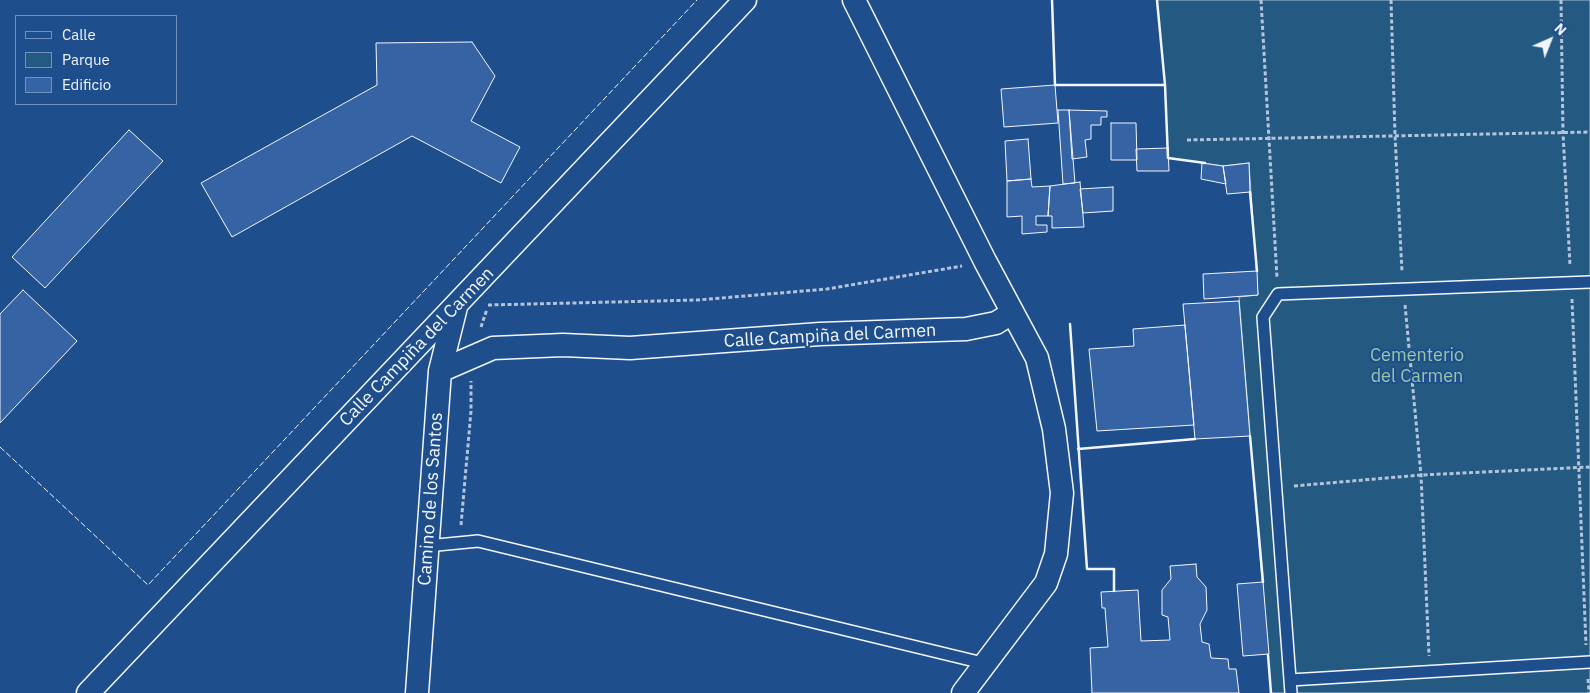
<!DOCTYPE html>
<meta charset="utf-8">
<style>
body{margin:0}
#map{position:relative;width:1590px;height:693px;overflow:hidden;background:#1f4e8c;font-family:"IBM Plex Sans",sans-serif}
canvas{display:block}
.legend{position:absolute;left:15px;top:15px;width:162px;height:90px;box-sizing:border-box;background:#1f4e8c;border:1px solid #7391ba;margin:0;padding:6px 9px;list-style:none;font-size:15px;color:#f2f6ff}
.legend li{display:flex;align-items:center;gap:10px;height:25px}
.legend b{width:25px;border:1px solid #7391ba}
.north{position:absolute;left:1525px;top:15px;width:50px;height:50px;-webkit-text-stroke:4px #1f4e8c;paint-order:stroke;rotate:44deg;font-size:14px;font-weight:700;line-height:20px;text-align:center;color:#f2f6ff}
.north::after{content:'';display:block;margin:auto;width:18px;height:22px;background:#f2f6ff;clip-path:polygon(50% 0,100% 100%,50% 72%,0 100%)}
</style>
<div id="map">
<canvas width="1590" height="693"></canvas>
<ul class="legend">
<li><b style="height:6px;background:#1f4e8c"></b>Calle</li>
<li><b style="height:14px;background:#245a82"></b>Parque</li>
<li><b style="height:14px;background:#3563a3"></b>Edificio</li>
</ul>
<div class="north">N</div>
</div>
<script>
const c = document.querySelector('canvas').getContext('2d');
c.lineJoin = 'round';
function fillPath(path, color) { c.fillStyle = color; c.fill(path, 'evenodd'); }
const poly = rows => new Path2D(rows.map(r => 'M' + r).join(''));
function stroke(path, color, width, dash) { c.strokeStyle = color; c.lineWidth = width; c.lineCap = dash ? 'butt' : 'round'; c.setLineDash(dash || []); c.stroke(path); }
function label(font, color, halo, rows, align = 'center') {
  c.font = font + ' "IBM Plex Sans",sans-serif'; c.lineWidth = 4; c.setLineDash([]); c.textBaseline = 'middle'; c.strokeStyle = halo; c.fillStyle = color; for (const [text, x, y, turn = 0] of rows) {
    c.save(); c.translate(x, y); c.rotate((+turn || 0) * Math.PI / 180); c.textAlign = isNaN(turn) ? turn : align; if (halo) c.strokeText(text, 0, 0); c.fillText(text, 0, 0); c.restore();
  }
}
const green = poly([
 [1157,0,1590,0,1590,693,1271,693,1239,297,1258,295,1249,163,1223,166,1168,158,1165,85,1157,0]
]);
fillPath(green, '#245a82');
stroke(green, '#a8bbd7', 1);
const building = poly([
 [472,42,495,76,471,121,520,147,501,183,412,136,232,237,201,183,377,85,376,43,472,42],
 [1055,85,1058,123,1004,127,1001,89,1055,85],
 [1058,110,1069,110,1075,183,1063,184,1058,110],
 [1069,110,1107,111,1107,117,1101,117,1101,125,1091,125,1091,139,1085,140,1087,157,1072,159,1069,110],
 [1111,123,1136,123,1137,160,1111,160,1111,123],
 [129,130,163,161,45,288,12,257,129,130],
 [1028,139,1031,179,1007,181,1005,141,1028,139],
 [1168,148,1169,171,1137,171,1136,149,1168,148],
 [1202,163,1223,166,1226,184,1201,179,1202,163],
 [1249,163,1250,192,1227,194,1223,166,1249,163],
 [1031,179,1032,187,1050,186,1048,216,1036,216,1036,225,1047,225,1047,232,1022,234,1022,216,1007,217,1007,181,1031,179],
 [1080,182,1084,227,1052,228,1052,216,1048,216,1050,186,1080,182],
 [1113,187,1113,211,1083,213,1080,189,1113,187],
 [1257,271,1258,295,1204,299,1203,274,1257,271],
 [23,290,77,341,0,423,0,314,23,290],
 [1239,301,1250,436,1195,439,1183,304,1239,301],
 [1185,325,1194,425,1097,431,1089,349,1134,346,1133,329,1185,325],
 [1196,564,1197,577,1206,587,1207,610,1200,624,1202,642,1209,644,1211,658,1228,659,1229,669,1236,669,1239,693,1092,693,1090,648,1108,647,1105,608,1102,608,1101,592,1138,590,1141,641,1170,640,1168,617,1162,615,1162,590,1171,579,1170,566,1196,564],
 [1263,582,1269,654,1243,656,1237,584,1263,582]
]);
fillPath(building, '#3563a3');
stroke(building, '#f2f6ff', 1);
const service = poly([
 [427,546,478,541,987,664],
 [1290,680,1590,662],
 [1291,693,1263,317,1278,294,1590,282]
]);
const minor = poly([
 [854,0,985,261,1037,358,1054,429,1062,493,1056,554,1046,583,963,693],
 [440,371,493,348,563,345,630,348,820,334,966,329,996,323,1012,313],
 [88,693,745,0],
 [417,693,440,371,456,307]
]);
stroke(service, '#f2f6ff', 14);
stroke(minor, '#f2f6ff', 25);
stroke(poly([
 [1261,0,1277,278],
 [1391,0,1395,135,1402,272],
 [1561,0,1563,133,1570,265],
 [1187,140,1590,132],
 [1572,299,1586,645],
 [488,305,698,300,827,289,962,266],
 [1405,305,1421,475,1429,656],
 [481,327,487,309],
 [1294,486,1421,475,1590,467],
 [461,525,471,411,471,381],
 [1588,679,1589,693]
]), '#b3c4dc', 3, [4, 2.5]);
stroke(service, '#1f4e8c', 11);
stroke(minor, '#1f4e8c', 22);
stroke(poly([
 [0,447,148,585,697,0]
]), '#f2f6ff', 1, [6, 2.5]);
stroke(poly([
 [1052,0,1055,85,1165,85,1157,0],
 [1165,85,1168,158,1205,163],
 [1250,192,1257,271],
 [1070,324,1087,569,1114,569,1114,591],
 [1250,436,1263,582],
 [1078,449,1195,439],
 [1268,655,1271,693]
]), '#f2f6ff', 2.5);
label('18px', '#f2f6ff', '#1f4e8c', [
 ["Calle Campiña del Carmen",830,336,-3],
 ["Calle Campiña del Carmen",417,347,-46],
 ["Camino de los Santos",431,499,-86]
]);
label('18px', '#97c8a6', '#1f4e8c', [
 ["Cementerio",1417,356],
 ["del Carmen",1417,377]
]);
</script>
